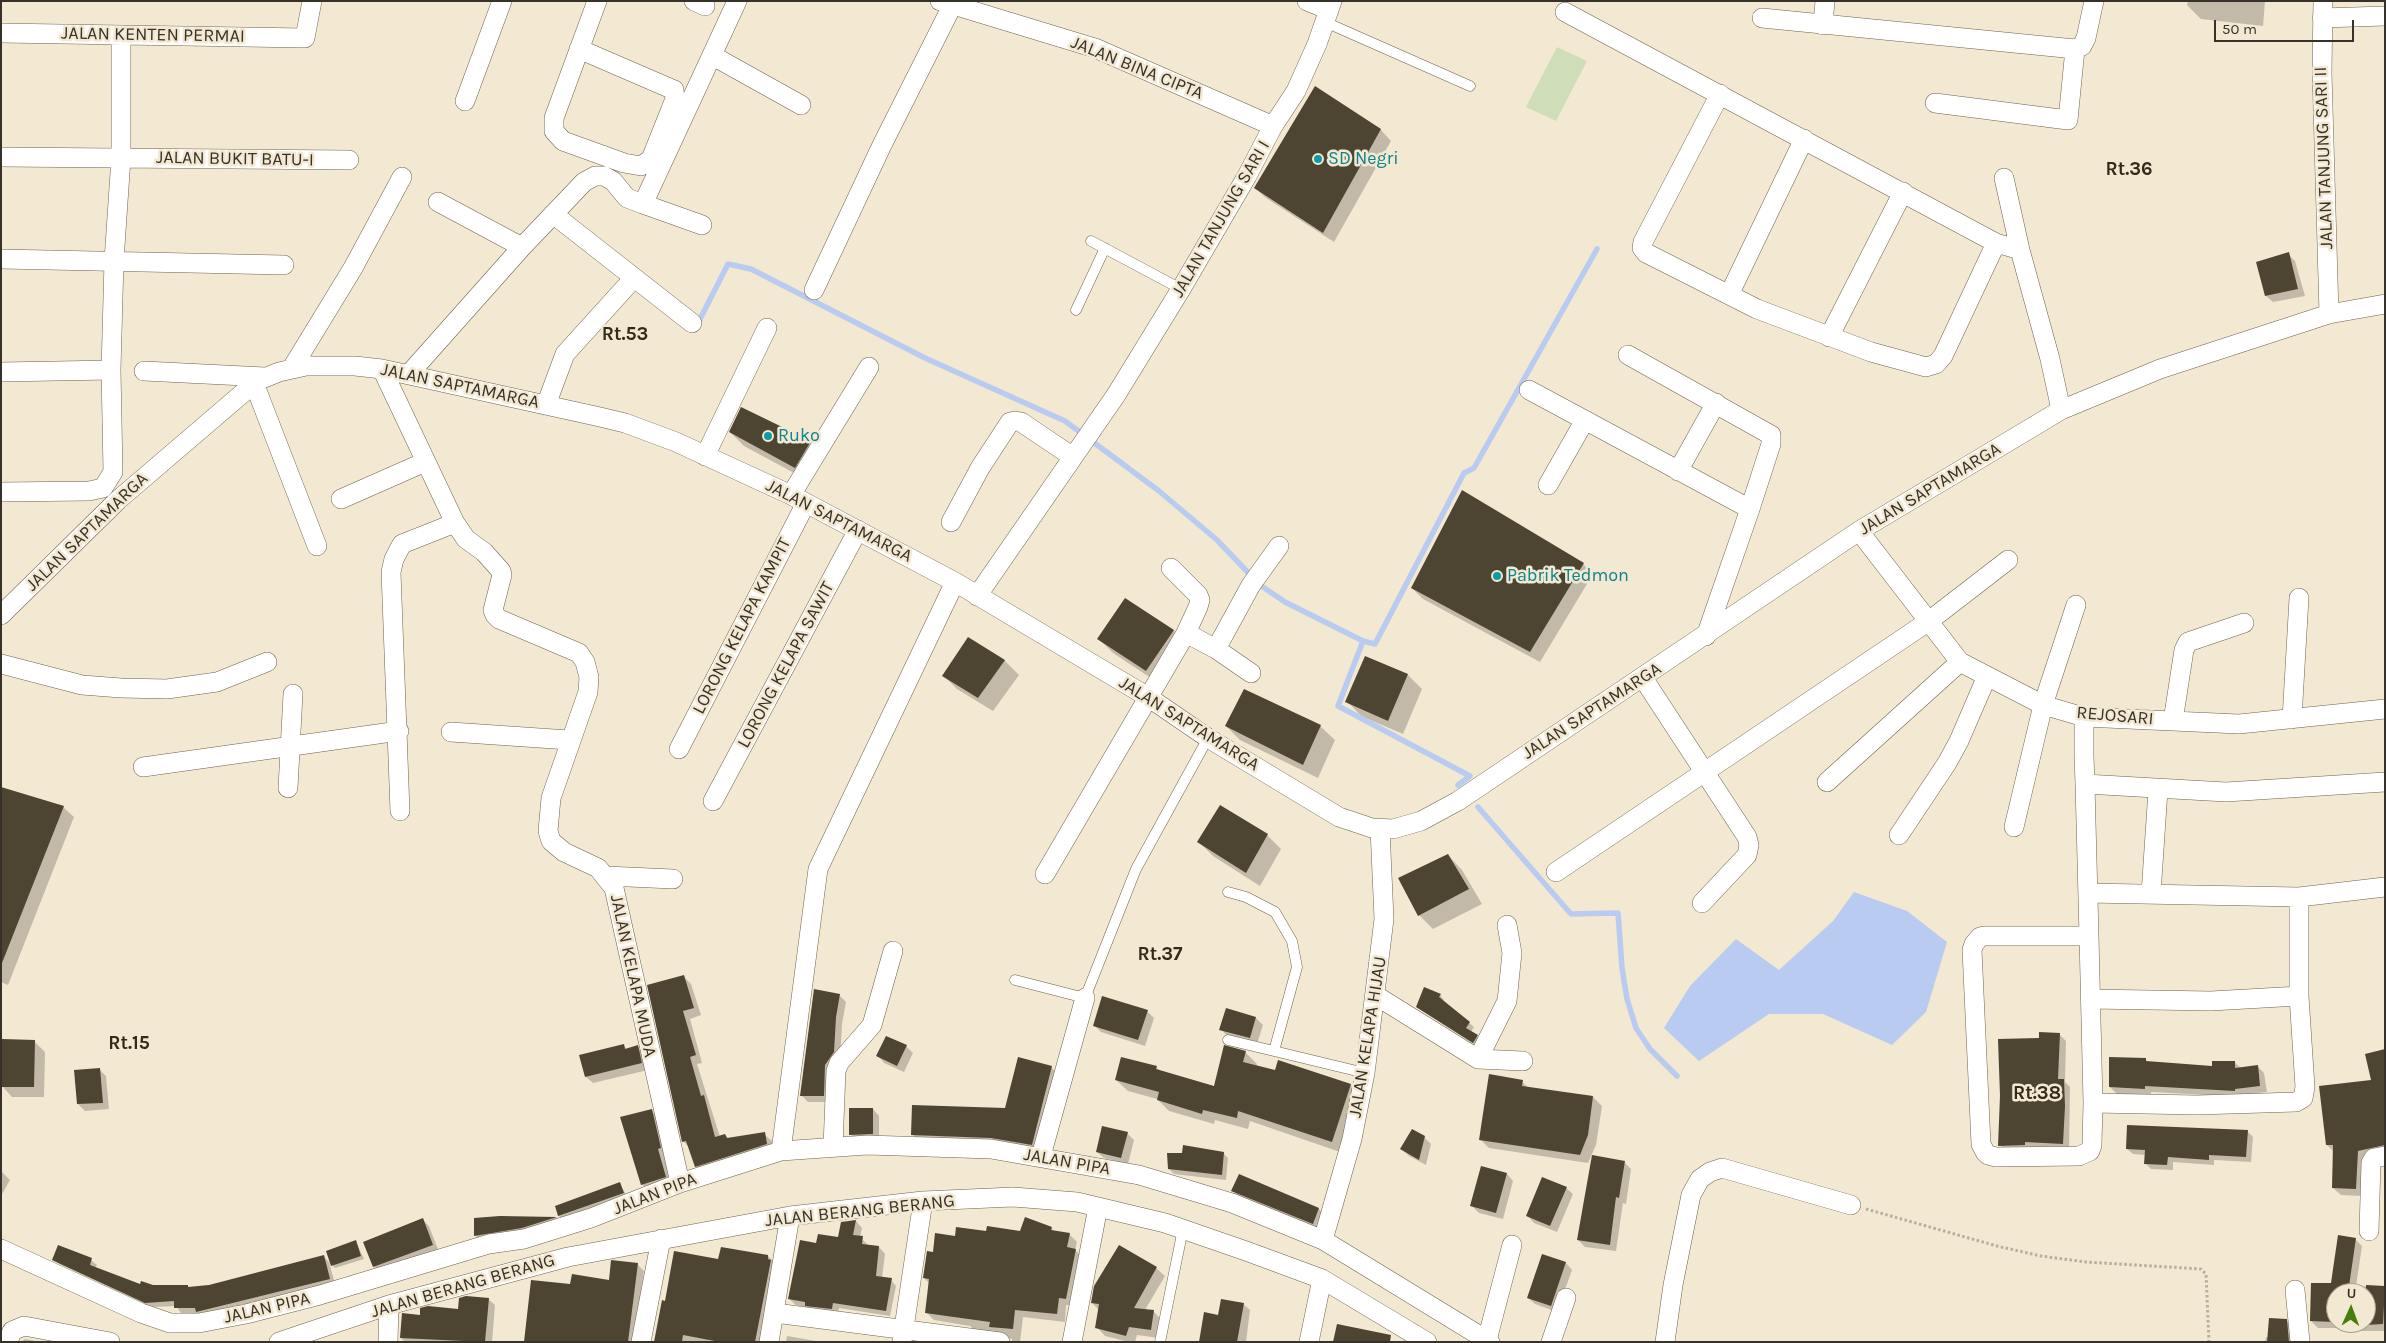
<!DOCTYPE html>
<style>
body{margin:0}
#map{position:relative;width:2386px;height:1343px;overflow:hidden;background:#f3e8d2;font-family:Karla,sans-serif}
canvas{display:block}
.frame{position:absolute;inset:0;border:2px solid #36322a;pointer-events:none}
.north{position:absolute;left:2326px;top:1283px;width:50px;height:50px;box-sizing:border-box;background:#f3e8d2;border:1px solid #a79f8f;border-radius:50%;rotate:2deg;font-size:14px;font-weight:700;line-height:20px;text-align:center;color:#36322a}
.north::after{content:'';display:block;margin:auto;width:18px;height:22px;background:#477c0f;clip-path:polygon(50% 0,100% 100%,50% 72%,0 100%)}
.scale{position:absolute;left:2214px;top:20px;width:140px;height:22px;box-sizing:border-box;border:2px solid #36322a;border-top:0;padding-left:6px;font-size:15px;line-height:18px;white-space:nowrap;color:#36322a;-webkit-text-stroke:4px #f3e8d2;paint-order:stroke}
</style>
<div id="map">
<canvas width="2386" height="1343"></canvas>
<div class="frame"></div>
<div class="north">U</div>
<div class="scale">50 m</div>
</div>
<script>
const c = document.querySelector('canvas').getContext('2d');
c.lineJoin = 'round';
function fillPath(path, color) { c.fillStyle = color; c.fill(path, 'evenodd'); }
const poly = rows => new Path2D(rows.map(r => 'M' + r).join(''));
function stroke(path, color, width, dash) { c.strokeStyle = color; c.lineWidth = width; c.lineCap = dash ? 'butt' : 'round'; c.setLineDash(dash || []); c.stroke(path); }
function label(font, color, halo, rows, align = 'center') {
  c.font = font + ' Karla,sans-serif'; c.lineWidth = 5; c.setLineDash([]); c.textBaseline = 'middle'; c.strokeStyle = halo; c.fillStyle = color; for (const [text, x, y, turn = 0] of rows) {
    c.save(); c.translate(x, y); c.rotate((+turn || 0) * Math.PI / 180); c.textAlign = isNaN(turn) ? turn : align; if (halo) c.strokeText(text, 0, 0); c.fillText(text, 0, 0); c.restore();
  }
}
fillPath(poly([
 [1557,47,1587,61,1556,121,1526,107]
]), '#d0ddb9');
fillPath(poly([
 [1854,892,1907,911,1947,942,1926,1012,1892,1045,1823,1014,1769,1014,1699,1061,1664,1028,1690,986,1736,939,1779,970,1833,921]
]), '#b9cbf0');
fillPath(poly([
 [2188,1,2265,1,2263,26,2201,19,2187,5],
 [1316,88,1381,130,1391,141,1334,242,1266,198,1255,188],
 [2288,254,2295,261,2305,296,2273,302,2266,296],
 [730,432,810,442,824,456,809,481,744,446],
 [1583,564,1593,574,1540,662,1423,599,1412,588],
 [1126,599,1174,631,1188,645,1160,684,1113,653,1099,639],
 [969,638,1005,661,1019,675,993,711,957,689,943,675],
 [1365,658,1408,675,1422,689,1403,734,1361,716,1347,701],
 [1226,726,1320,726,1335,740,1318,778,1240,740],
 [1,788,63,807,74,817,8,985,1,982],
 [1267,835,1281,849,1260,886,1213,856,1199,842],
 [1448,855,1462,870,1482,904,1433,929,1419,915],
 [683,976,691,984,701,1015,690,1019,702,1063,697,1064,720,1137,725,1135,729,1139,764,1134,772,1141,773,1151,703,1173,696,1166,690,1148,684,1142,649,986],
 [839,995,846,1002,842,1024,840,1059,830,1102,808,1102,801,1095],
 [1440,995,1444,1000,1443,1002,1474,1027,1471,1032,1481,1040,1478,1047,1417,1007],
 [1226,1010,1256,1018,1263,1025,1257,1044,1227,1036,1221,1029],
 [1147,1011,1154,1018,1145,1046,1101,1032,1094,1025],
 [2059,1034,2066,1041,2065,1082,2070,1087,2069,1150,2006,1152,2000,1145,2040,1039],
 [887,1037,906,1046,913,1053,904,1072,884,1063,878,1056],
 [34,1041,45,1052,44,1097,12,1097,2,1086],
 [624,1046,628,1050,637,1047,644,1054,648,1070,593,1083,586,1077],
 [2385,1050,2385,1153,2363,1196,2341,1195,2333,1188,2334,1152,2327,1145,2372,1081],
 [1245,1052,1257,1064,1256,1067,1276,1071,1279,1061,1351,1085,1362,1097,1343,1153,1250,1121,1248,1129,1215,1120,1214,1124,1169,1111,1157,1099,1128,1091,1116,1080,1156,1067,1160,1071,1215,1087],
 [2145,1059,2149,1063,2214,1067,2235,1063,2241,1068,2257,1066,2264,1073,2267,1092,2242,1095,2242,1097,2151,1092,2151,1095,2117,1094,2110,1087],
 [1051,1067,1059,1075,1040,1152,921,1143,913,1135,1006,1109],
 [99,1069,106,1076,109,1109,85,1111,78,1104],
 [1522,1082,1529,1088,1593,1097,1602,1106,1596,1145,1588,1163,1489,1148,1480,1139],
 [873,1109,879,1116,879,1140,857,1141,850,1134],
 [652,1111,658,1118,667,1155,664,1155,672,1183,648,1191,642,1184],
 [2247,1131,2253,1137,2251,1162,2214,1160,2214,1165,2173,1162,2173,1170,2151,1169,2146,1164,2146,1155,2133,1154,2127,1149],
 [1127,1133,1134,1140,1128,1164,1104,1158,1097,1152],
 [1424,1137,1431,1144,1426,1165,1409,1156,1402,1149],
 [1223,1153,1228,1158,1226,1180,1174,1174,1169,1169],
 [1624,1162,1631,1169,1626,1204,1623,1203,1616,1251,1585,1247,1578,1240,1585,1195,1587,1196],
 [1482,1168,1507,1174,1513,1181,1503,1219,1479,1213,1472,1206],
 [1,1171,10,1180,1,1196],
 [619,1183,627,1196,562,1219,559,1216,557,1207],
 [1566,1188,1573,1194,1557,1232,1534,1223,1528,1216],
 [1233,1191,1319,1209,1329,1220,1323,1233,1243,1201],
 [500,1217,557,1218,560,1221,480,1240,476,1236],
 [422,1219,429,1226,439,1252,381,1273,374,1267],
 [856,1221,862,1228,860,1237,869,1246,879,1247,885,1254,882,1278,890,1279,896,1286,890,1316,839,1308,838,1315,813,1312,809,1308,796,1305,789,1299,817,1244,839,1238,842,1223],
 [1051,1228,1055,1232,1069,1234,1077,1242,1075,1250,1084,1258,1074,1306,1066,1305,1065,1322,1023,1317,1020,1342,1012,1342,1012,1339,978,1334,970,1326,934,1320,926,1312,930,1284,924,1278,934,1253,956,1237],
 [2355,1239,2362,1246,2356,1286,2385,1288,2385,1331,2347,1331,2344,1328,2318,1328,2311,1321],
 [2336,1293,2366,1293,2366,1323,2336,1323],
 [356,1242,364,1259,335,1268,332,1265],
 [1120,1246,1156,1268,1165,1276,1145,1310,1153,1311,1161,1319,1159,1338,1137,1335,1135,1342,1129,1342,1105,1336,1097,1327,1099,1310,1092,1303],
 [768,1256,776,1264,765,1342,655,1342,666,1302,720,1261],
 [1543,1256,1566,1263,1572,1270,1557,1312,1535,1304,1528,1298],
 [324,1257,329,1262,335,1284,203,1317,199,1313,181,1313,176,1306,152,1307,59,1264,54,1259,91,1260,97,1265,95,1268,141,1286,188,1286,190,1288,209,1286],
 [637,1264,644,1271,633,1342,526,1342,572,1286,610,1281],
 [488,1299,495,1305,492,1342,405,1342,401,1338,421,1316,459,1310],
 [1243,1304,1250,1310,1246,1342,1201,1342,1219,1317],
 [2286,1320,2291,1326,2293,1342,2265,1342,2266,1337,2269,1337],
 [787,1336,822,1342,786,1342],
 [25,1339,40,1342,21,1342]
]), '#0003');
stroke(poly([
 [698,323,728,264,751,269,925,358,1065,421,1159,491,1217,540,1260,585,1285,602,1363,641,1338,706,1470,776,1458,785],
 [1363,641,1375,644,1464,473,1474,468,1597,249],
 [1478,807,1571,914,1618,913,1622,968,1627,999,1636,1028,1650,1049,1677,1076]
]), '#b9cbf0', 5.5);
fillPath(poly([
 [1315,86,1381,129,1323,233,1254,188],
 [2289,252,2298,289,2265,296,2256,262],
 [741,407,811,441,795,468,729,432],
 [1462,490,1584,563,1530,652,1411,588],
 [1125,598,1174,630,1146,671,1097,639],
 [968,637,1005,660,978,698,942,676],
 [1365,656,1408,674,1388,721,1345,702],
 [1244,689,1321,725,1303,765,1225,726],
 [1,787,64,806,2,963,1,963],
 [1220,805,1268,834,1246,873,1197,842],
 [1448,854,1469,889,1418,916,1398,878],
 [684,975,694,1008,683,1011,696,1055,690,1057,701,1096,704,1095,715,1137,725,1134,727,1138,765,1132,767,1144,695,1167,686,1141,682,1142,647,985],
 [1424,987,1441,994,1439,997,1470,1022,1466,1028,1478,1035,1473,1043,1416,1007],
 [814,989,840,994,836,1017,834,1052,825,1065,824,1096,800,1096],
 [1102,996,1148,1010,1138,1040,1093,1026],
 [1226,1008,1256,1017,1250,1038,1219,1030],
 [2039,1032,2060,1033,2058,1079,2064,1079,2065,1106,2063,1144,2025,1142,2025,1145,1998,1146,2000,1096,1998,1039,2039,1038],
 [886,1036,907,1045,897,1066,876,1056],
 [2,1039,35,1040,34,1087,1,1087],
 [624,1044,625,1049,638,1045,642,1063,585,1077,579,1055],
 [1224,1045,1246,1051,1243,1062,1275,1070,1278,1060,1351,1084,1332,1142,1238,1111,1237,1118,1203,1110,1202,1114,1157,1100,1159,1092,1115,1080,1121,1057,1157,1066,1156,1069,1214,1086],
 [2385,1049,2385,1145,2358,1151,2356,1189,2332,1188,2333,1145,2326,1145,2319,1086,2371,1080,2365,1054],
 [1018,1057,1052,1066,1032,1145,991,1138,911,1135,912,1105,1005,1108],
 [2109,1057,2146,1058,2146,1061,2212,1066,2212,1061,2235,1061,2235,1068,2258,1065,2260,1086,2235,1089,2235,1091,2145,1086,2145,1089,2109,1087],
 [100,1068,103,1103,77,1104,74,1070],
 [1489,1074,1523,1080,1522,1086,1593,1096,1588,1135,1580,1155,1479,1140],
 [849,1108,873,1108,873,1134,849,1135],
 [652,1109,661,1148,658,1149,666,1177,641,1185,620,1117],
 [2127,1125,2248,1130,2246,1157,2209,1155,2209,1160,2168,1157,2167,1165,2144,1164,2145,1150,2126,1149],
 [1102,1126,1128,1132,1121,1158,1096,1152],
 [1412,1129,1425,1136,1419,1160,1400,1149],
 [1183,1145,1224,1152,1222,1175,1168,1169,1167,1153,1182,1153],
 [1592,1155,1625,1161,1619,1198,1616,1197,1610,1245,1577,1240],
 [1481,1166,1507,1173,1496,1213,1470,1206],
 [1239,1174,1319,1208,1313,1224,1231,1191],
 [1542,1177,1567,1187,1550,1226,1526,1216],
 [620,1182,624,1193,558,1216,555,1206],
 [500,1216,557,1217,522,1228,474,1236,474,1218],
 [1025,1217,1052,1227,1051,1230,1070,1233,1067,1247,1076,1249,1066,1299,1059,1298,1057,1314,1015,1310,1013,1329,989,1327,990,1322,925,1313,929,1279,923,1278,927,1251,933,1252,935,1233,955,1236,956,1227,986,1231,987,1226,1020,1231],
 [423,1218,433,1245,373,1267,363,1242],
 [856,1220,853,1235,863,1236,862,1244,879,1246,876,1276,892,1278,886,1311,833,1303,832,1309,805,1306,805,1302,788,1299,800,1240,816,1243,818,1234,838,1237,841,1222],
 [2338,1235,2356,1238,2348,1293,2335,1293,2334,1322,2310,1321,2311,1283,2331,1283],
 [356,1240,361,1256,331,1266,326,1251],
 [58,1245,92,1258,90,1265,140,1284,141,1281,153,1285,188,1285,188,1287,209,1285,324,1255,330,1279,196,1312,195,1308,174,1308,174,1301,145,1303,52,1260],
 [1119,1245,1157,1267,1134,1308,1154,1310,1151,1330,1129,1327,1126,1336,1095,1328,1099,1304,1091,1303,1094,1286],
 [721,1247,768,1255,768,1259,771,1260,755,1342,720,1342,683,1335,682,1342,654,1342,662,1300,665,1301,674,1251,718,1259],
 [1542,1254,1566,1262,1551,1306,1527,1298],
 [611,1260,638,1263,628,1342,524,1342,531,1280,570,1284,572,1274,609,1280],
 [2366,1285,2385,1286,2383,1324,2366,1325],
 [466,1296,489,1298,485,1342,400,1338,402,1313,420,1315,420,1308,428,1306,458,1309,459,1298],
 [1221,1299,1244,1303,1237,1342,1199,1342,1204,1312,1218,1315],
 [2269,1318,2287,1319,2289,1342,2267,1342],
 [1337,1324,1391,1335,1390,1342,1333,1342]
]), '#4d4431');
const service = poly([
 [1325,22,1470,86],
 [1091,241,1181,289],
 [1076,310,1105,248],
 [1228,892,1246,897,1275,912,1292,941,1297,967,1274,1051,1228,1040],
 [1015,980,1085,998,1136,869,1208,738],
 [1274,1051,1365,1073],
 [1160,1342,1183,1229]
]);
const minor = poly([
 [694,1,705,6],
 [940,1,1095,48,1273,126],
 [1307,1,1329,10],
 [2323,1,2322,73,2329,314],
 [1565,12,1996,243,2020,250],
 [1762,18,2075,49,2082,46,2086,38,2094,1],
 [2322,18,2385,16],
 [1823,25,1825,1],
 [1,33,305,38,312,1],
 [579,49,674,90,675,99,651,159,641,166,624,163,563,141,554,131,554,118,597,1],
 [713,56,801,105],
 [1720,94,1643,242,1642,248,1646,253,1757,309,1871,352,1926,367,1936,364,1943,356,1996,243],
 [465,101,502,1],
 [1935,103,2068,120,2075,49],
 [1,157,349,160],
 [2004,178,2020,250,2050,359,2061,410],
 [438,202,522,247],
 [643,204,702,225],
 [553,214,692,323],
 [1,259,284,265],
 [814,290,882,145,952,6],
 [1729,295,1804,139],
 [1829,337,1903,192],
 [1628,355,1771,435,1771,444,1750,509,1706,636],
 [292,368,353,268,402,177],
 [382,369,455,523,402,544,394,559,391,572,400,811],
 [144,371,265,377],
 [1,372,111,370],
 [409,374,522,247,584,182,595,176,604,176,613,181,627,198,643,204,737,1],
 [254,383,317,546],
 [1529,390,1750,509],
 [546,405,565,354,633,279],
 [705,456,767,328],
 [1678,471,1716,403],
 [1548,485,1585,420],
 [1,492,89,491,103,488,113,472,111,370,114,261,121,158,121,35],
 [791,495,869,367],
 [341,499,425,462],
 [951,522,980,468,1010,422,1015,421,1021,422,1073,457],
 [455,523,466,539,484,552,501,571,502,575,493,610,495,615,499,619,579,653,585,662,589,677,588,692,551,798,548,831,551,841,564,852,598,868,614,888,680,1183],
 [1859,531,1960,662,2043,705,2084,717,2239,724,2385,709],
 [977,596,1116,395,1181,289,1247,176,1273,126,1296,91,1317,44,1332,1],
 [1,615,118,500,257,381,279,372,306,366,355,366,382,369,600,417,625,423,676,442,791,495,955,582,1148,697,1208,738,1339,817,1372,828,1393,829,1421,821,1458,801,1859,531,2061,410,2160,369,2329,314,2385,304],
 [1186,633,1216,649,1251,673],
 [1216,649,1251,585,1279,546],
 [1,664,82,685,121,688,167,689,217,682,267,662],
 [1643,678,1747,837,1749,845,1747,855,1702,903],
 [2084,717,2084,756,2085,784,2089,936,2093,1103,2092,1145,2090,1151,2079,1156,1996,1157,1988,1155,1985,1152,1981,1144,1972,950,1974,944,1980,937,1984,936,2089,936],
 [2292,719,2299,598],
 [2173,721,2184,650,2188,642,2244,623],
 [451,732,569,740],
 [679,749,806,503],
 [143,767,399,731],
 [1827,782,1960,662],
 [2085,784,2226,792,2385,782],
 [288,788,293,694],
 [713,801,858,530],
 [2014,827,2043,705,2076,605],
 [1899,835,1947,763,1959,741,1987,676],
 [1556,872,1929,621,2008,560],
 [1045,874,1186,633,1198,607,1200,600,1198,595,1171,568],
 [606,876,673,879],
 [2088,893,2299,897,2299,996,2305,1087,2303,1098,2296,1102,2197,1105,2093,1103],
 [2151,894,2158,790],
 [2299,897,2385,887],
 [1375,995,1478,1059,1523,1061],
 [2090,999,2211,1001,2299,996],
 [1478,1059,1507,1001,1512,953,1507,925],
 [833,1147,836,1071,839,1063,872,1025,893,951],
 [781,1151,818,869,955,582],
 [1041,1156,1085,998],
 [2369,1231,2371,1163,2374,1158,2385,1156],
 [1323,1240,1352,1139,1365,1073,1384,919,1380,829],
 [1,1249,141,1313,170,1323,199,1323,246,1314,320,1295,489,1244,524,1239,556,1229,591,1218,680,1183,781,1151,867,1145,991,1149,1139,1175,1232,1203,1323,1240,1490,1342],
 [2295,1290,2300,1342],
 [775,1313,1000,1342],
 [1487,1340,1512,1245],
 [902,1341,923,1201],
 [8,1342,12,1331,24,1326,110,1342],
 [279,1342,389,1305,568,1257,790,1216,923,1201,1013,1197,1077,1202,1165,1223,1246,1251,1322,1279,1427,1342],
 [388,1342,389,1305],
 [641,1342,661,1239],
 [769,1342,790,1216],
 [1072,1342,1098,1207],
 [1309,1342,1322,1279],
 [1551,1342,1566,1298],
 [1665,1342,1673,1285,1691,1195,1700,1179,1710,1172,1722,1168,1851,1205]
]);
stroke(service, '#6c634f', 11);
stroke(minor, '#6c634f', 20);
stroke(poly([
 [1866,1209,1997,1246,2041,1256,2086,1262,2201,1269,2206,1274,2209,1342]
]), '#b7ae9c', 3, [2.5, 2.5]);
stroke(service, '#fff', 10);
stroke(minor, '#fff', 19);
for (const [x, y, r, color] of [
 [1318,159,5,"#0f9aa8"],
 [768,436,5,"#0f9aa8"],
 [1497,576,5,"#0f9aa8"]
]) { const dot = new Path2D(); dot.arc(x, y, r, 0, 2 * Math.PI); c.fillStyle = color; c.fill(dot); stroke(dot, '#f3e8d2', 2); }
label('18px', '#36322a', '#f3e8d2', [
 ["JALAN KENTEN PERMAI",153,35,1],
 ["JALAN BINA CIPTA",1137,68,22],
 ["JALAN TANJUNG SARI II",2324,158,-92],
 ["JALAN BUKIT BATU-I",235,159,1],
 ["JALAN TANJUNG SARI I",1221,219,-60],
 ["JALAN SAPTAMARGA",460,386,12],
 ["JALAN SAPTAMARGA",1930,489,-31],
 ["JALAN SAPTAMARGA",839,521,27],
 ["JALAN SAPTAMARGA",87,532,-44],
 ["LORONG KELAPA KAMPIT",742,626,-63],
 ["LORONG KELAPA SAWIT",786,665,-62],
 ["JALAN SAPTAMARGA",1592,711,-33],
 ["REJOSARI",2115,716,5],
 ["JALAN SAPTAMARGA",1189,724,32],
 ["JALAN KELAPA MUDA",633,976,78],
 ["JALAN KELAPA HIJAU",1368,1037,-81],
 ["JALAN PIPA",1067,1162,10],
 ["JALAN PIPA",655,1194,-21],
 ["JALAN BERANG BERANG",860,1211,-6],
 ["JALAN BERANG BERANG",463,1286,-16],
 ["JALAN PIPA",267,1308,-13]
]);
label('18px', '#0d838f', '#f3e8d2', [
 ["SD Negri",1328,159],
 ["Ruko",778,436],
 ["Pabrik Tedmon",1507,576]
], 'left');
label('bold 19px', '#332b19', '#f3e8d2', [
 ["Rt.36",2129,170],
 ["Rt.53",625,335],
 ["Rt.37",1160,955],
 ["Rt.15",129,1044],
 ["Rt.38",2037,1094]
]);
</script>
